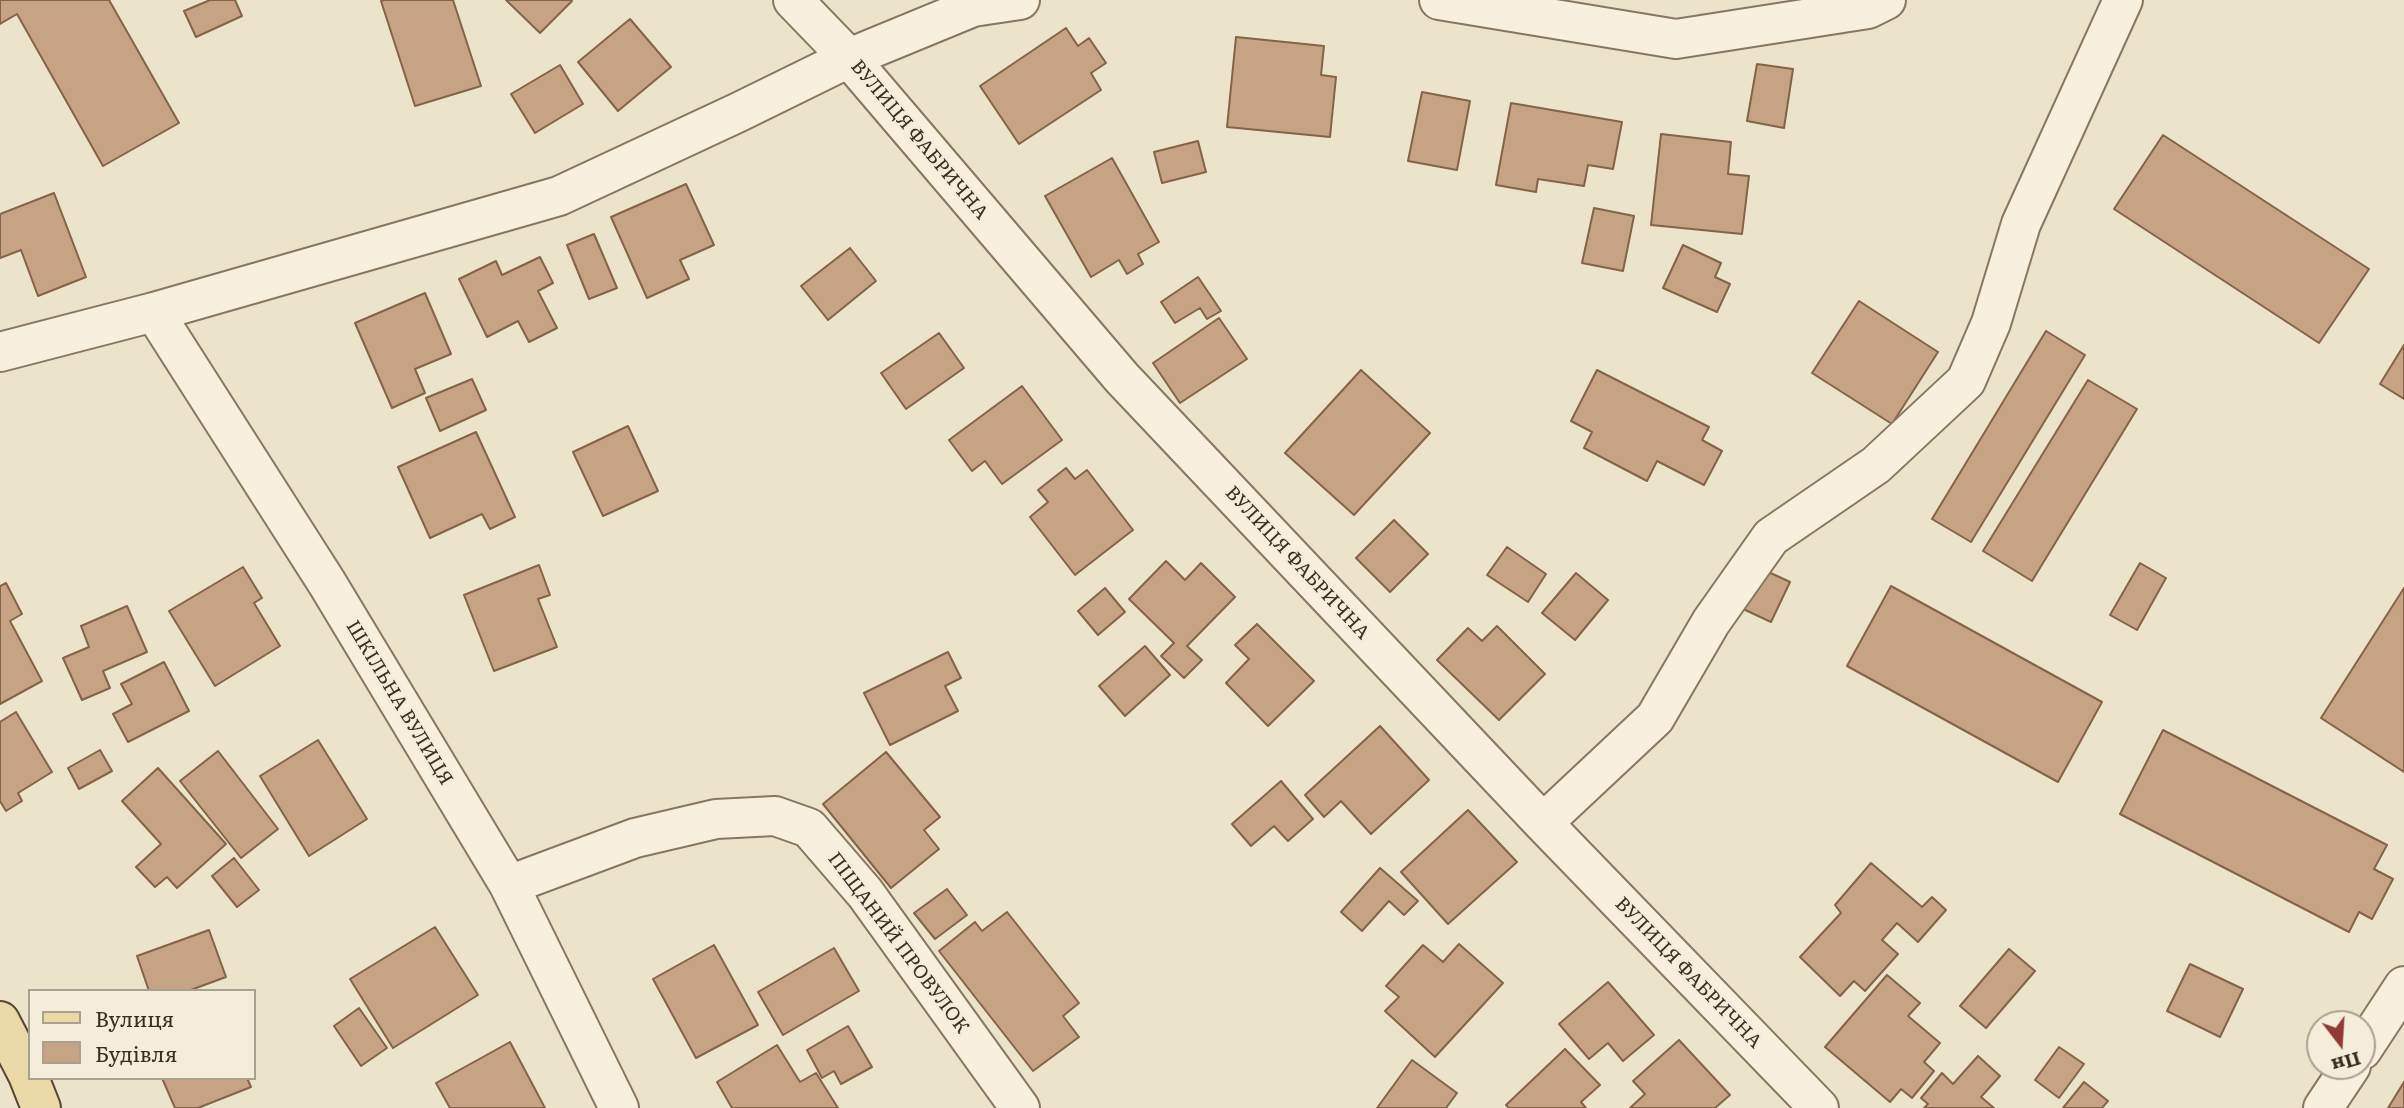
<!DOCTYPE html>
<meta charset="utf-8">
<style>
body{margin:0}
#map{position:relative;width:2404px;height:1108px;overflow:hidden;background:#ebe3ca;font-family:Literata,serif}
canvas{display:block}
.legend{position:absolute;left:28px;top:989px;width:228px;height:91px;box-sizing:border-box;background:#f3edd9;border:2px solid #a9a190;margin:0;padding:9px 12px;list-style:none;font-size:21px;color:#392e22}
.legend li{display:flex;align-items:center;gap:14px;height:35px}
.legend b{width:35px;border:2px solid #a9a190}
.north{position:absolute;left:2306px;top:1010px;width:70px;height:70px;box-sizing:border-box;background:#f3edd9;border:2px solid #a9a190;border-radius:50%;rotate:163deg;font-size:19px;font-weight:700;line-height:28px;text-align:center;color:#392e22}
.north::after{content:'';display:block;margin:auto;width:24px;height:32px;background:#913935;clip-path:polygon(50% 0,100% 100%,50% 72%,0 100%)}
</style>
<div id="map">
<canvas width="2404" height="1108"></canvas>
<ul class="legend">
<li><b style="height:9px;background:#ead9a6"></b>Вулиця</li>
<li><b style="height:19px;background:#c6a384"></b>Будівля</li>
</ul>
<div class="north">Пн</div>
</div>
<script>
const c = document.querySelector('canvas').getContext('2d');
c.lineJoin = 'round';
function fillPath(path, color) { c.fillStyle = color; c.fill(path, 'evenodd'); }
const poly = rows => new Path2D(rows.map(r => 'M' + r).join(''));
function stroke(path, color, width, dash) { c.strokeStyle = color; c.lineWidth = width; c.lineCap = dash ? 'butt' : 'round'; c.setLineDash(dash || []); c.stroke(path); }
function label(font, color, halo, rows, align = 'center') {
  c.font = font + ' Literata,serif'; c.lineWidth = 5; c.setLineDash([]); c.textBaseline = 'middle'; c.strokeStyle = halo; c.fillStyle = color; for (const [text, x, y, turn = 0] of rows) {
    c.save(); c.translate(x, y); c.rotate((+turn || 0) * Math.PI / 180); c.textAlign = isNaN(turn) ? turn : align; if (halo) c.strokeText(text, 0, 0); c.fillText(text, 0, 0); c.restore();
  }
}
const building = poly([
 [0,0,109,0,179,123,103,166,17,14,0,24,0,0],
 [210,0,235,0,242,16,196,37,184,11,210,0],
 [384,0,453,0,481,86,415,106,381,1,384,0],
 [506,0,571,0,572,1,540,33,506,0],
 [630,19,671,67,618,111,578,62,630,19],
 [1066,28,1078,46,1089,38,1106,63,1091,73,1101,90,1019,144,980,86,1066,28],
 [1236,37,1324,46,1321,75,1336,77,1330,137,1227,127,1236,37],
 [1757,64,1793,69,1784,128,1747,121,1757,64],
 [560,65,583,104,535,133,511,94,560,65],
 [1422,92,1470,101,1457,170,1408,161,1422,92],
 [1511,103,1622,122,1613,169,1588,165,1584,186,1538,179,1536,192,1496,185,1511,103],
 [1661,134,1731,142,1728,174,1749,176,1742,234,1651,225,1661,134],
 [2163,135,2369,269,2319,343,2114,209,2163,135],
 [1198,141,1206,172,1162,183,1154,152,1198,141],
 [1112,158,1159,242,1138,254,1143,264,1127,274,1119,260,1091,277,1045,196,1112,158],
 [686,184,714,245,680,260,689,279,647,298,611,217,686,184],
 [54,193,86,277,38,296,21,250,0,258,0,214,54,193],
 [1594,208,1634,216,1623,271,1582,263,1594,208],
 [594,234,617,288,589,299,567,245,594,234],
 [1683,245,1721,263,1715,277,1730,284,1717,312,1663,288,1683,245],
 [850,248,876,281,828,320,801,286,850,248],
 [540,257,553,283,538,291,557,328,529,342,518,321,487,337,459,279,496,261,502,275,540,257],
 [1198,277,1221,311,1207,319,1200,308,1175,323,1161,302,1198,277],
 [425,293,451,354,415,369,425,393,392,408,355,323,425,293],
 [1859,301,1938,352,1892,424,1812,373,1859,301],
 [1219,318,1247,359,1180,403,1153,363,1219,318],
 [2046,331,2085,355,1971,542,1932,519,2046,331],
 [939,333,964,368,906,409,881,373,939,333],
 [2404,345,2404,399,2380,384,2404,345],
 [1361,370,1430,433,1354,515,1285,453,1361,370],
 [1597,370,1709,427,1702,440,1722,451,1704,485,1657,461,1647,481,1584,448,1592,432,1571,421,1597,370],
 [472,379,486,410,440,431,426,398,472,379],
 [2088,380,2137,409,2032,581,1983,551,2088,380],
 [1022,386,1062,440,1002,484,985,461,972,471,949,440,1022,386],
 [628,426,658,491,603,516,573,452,628,426],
 [476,432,515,517,490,529,482,514,430,538,398,467,476,432],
 [1066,468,1075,479,1087,470,1133,530,1075,575,1030,517,1048,502,1038,490,1066,468],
 [1394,520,1428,554,1390,592,1356,558,1394,520],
 [1507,547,1546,574,1528,602,1487,575,1507,547],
 [1166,561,1185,580,1201,563,1235,597,1187,646,1202,660,1184,678,1161,656,1174,643,1129,599,1166,561],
 [2140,563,2166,578,2137,630,2110,615,2140,563],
 [539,565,550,595,538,599,557,647,494,671,464,595,539,565],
 [243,567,262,598,254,603,280,646,215,686,169,611,243,567],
 [1760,568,1790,582,1771,622,1741,608,1760,568],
 [1576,573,1608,600,1575,640,1542,613,1576,573],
 [6,583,22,614,10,621,42,681,0,704,0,586,6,583],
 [1891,586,2102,702,2058,782,1847,666,1891,586],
 [1105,588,1125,612,1098,635,1078,611,1105,588],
 [2404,588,2404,772,2321,718,2404,588],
 [127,606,147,652,103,671,110,688,82,700,63,658,89,647,81,626,127,606],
 [1257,624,1314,681,1268,726,1226,683,1249,659,1235,645,1257,624],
 [1497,626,1545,674,1499,720,1437,660,1468,628,1482,641,1497,626],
 [1145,646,1170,675,1125,716,1099,686,1145,646],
 [948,652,961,678,945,686,958,711,890,745,864,693,948,652],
 [164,662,189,711,128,742,113,714,132,704,121,684,164,662],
 [16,712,52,772,18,793,22,801,6,811,0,801,0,722,16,712],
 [1380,726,1429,780,1371,834,1341,801,1324,817,1305,795,1380,726],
 [2163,730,2387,845,2374,869,2393,879,2372,919,2359,912,2349,932,2120,814,2163,730],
 [318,740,367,819,309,856,260,776,318,740],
 [100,750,112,771,79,789,68,768,100,750],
 [218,751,278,829,241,858,180,781,218,751],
 [886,752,940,817,924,830,939,849,891,888,823,804,886,752],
 [158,768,226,844,177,888,167,877,155,887,136,867,161,844,122,801,158,768],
 [1281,781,1313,819,1288,841,1274,826,1251,846,1232,824,1281,781],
 [1468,810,1517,862,1448,924,1401,872,1468,810],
 [234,858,259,890,237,907,212,876,234,858],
 [1871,863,1922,907,1932,897,1946,910,1918,942,1897,923,1882,940,1898,954,1865,991,1854,981,1840,996,1800,957,1841,913,1835,905,1871,863],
 [1380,868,1418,901,1404,915,1389,901,1362,931,1341,912,1380,868],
 [947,889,967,915,935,939,914,913,947,889],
 [1007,912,1079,1003,1063,1016,1079,1037,1033,1071,939,951,975,922,982,931,1007,912],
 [435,927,478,995,393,1048,350,979,435,927],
 [209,930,226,977,188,991,149,991,137,956,209,930],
 [1459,944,1503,983,1435,1057,1385,1011,1399,997,1386,986,1423,945,1443,962,1459,944],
 [714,945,758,1025,696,1058,653,979,714,945],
 [834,948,859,991,783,1035,758,992,834,948],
 [2009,949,2035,971,1986,1028,1960,1006,2009,949],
 [2190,964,2243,989,2220,1037,2167,1011,2190,964],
 [1887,975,1920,1003,1908,1016,1940,1043,1924,1062,1934,1071,1912,1098,1901,1089,1890,1102,1825,1047,1887,975],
 [1608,982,1654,1035,1623,1061,1608,1043,1589,1059,1559,1024,1608,982],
 [359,1008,387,1048,361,1066,334,1026,359,1008],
 [848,1026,872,1067,841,1084,834,1071,822,1078,807,1050,848,1026],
 [1679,1040,1730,1095,1715,1108,1630,1108,1645,1094,1633,1081,1679,1040],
 [510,1042,545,1108,450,1108,436,1083,510,1042],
 [777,1045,800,1082,816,1073,838,1108,732,1108,717,1082,777,1045],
 [2059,1047,2084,1064,2059,1098,2035,1080,2059,1047],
 [1565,1049,1600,1085,1581,1102,1586,1108,1509,1108,1506,1105,1565,1049],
 [1978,1056,2000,1076,1981,1097,1994,1108,1924,1108,1928,1104,1921,1098,1942,1073,1953,1084,1978,1056],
 [1412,1060,1457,1093,1446,1108,1377,1108,1412,1060],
 [162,1078,247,1078,251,1087,198,1108,175,1108,162,1078],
 [2084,1082,2108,1101,2102,1108,2063,1108,2084,1082],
 [2404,1082,2404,1108,2388,1108,2404,1082]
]);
fillPath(building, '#c6a384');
stroke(building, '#846348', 2);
const minor = poly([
 [793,0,849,58,1122,378,1543,823,1819,1108],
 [1439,0,1676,39,1868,9,1886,0],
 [154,312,327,583,509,885,619,1108],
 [0,352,154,312,559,196,739,112,849,58,973,7,1020,0],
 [1543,823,1655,718,1711,622,1771,537,1876,465,1966,381,1991,323,2021,224,2123,0],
 [509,885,635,838,716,819,775,816,809,828,865,893,1020,1108],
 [2362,1050,2404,986],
 [2323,1108,2351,1066]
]);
const major = poly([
 [0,1021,28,1075,41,1108]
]);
stroke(minor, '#877760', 42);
stroke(major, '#554533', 42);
stroke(minor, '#f7f0dd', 38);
stroke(major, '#ead9a6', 38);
label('19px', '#392e22', '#f3edd9', [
 ["ВУЛИЦЯ ФАБРИЧНА",919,140,50],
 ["ВУЛИЦЯ ФАБРИЧНА",1297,563,47],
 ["ШКІЛЬНА ВУЛИЦЯ",399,703,59],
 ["ПІЩАНИЙ ПРОВУЛОК",898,943,53],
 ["ВУЛИЦЯ ФАБРИЧНА",1688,973,46]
]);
</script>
